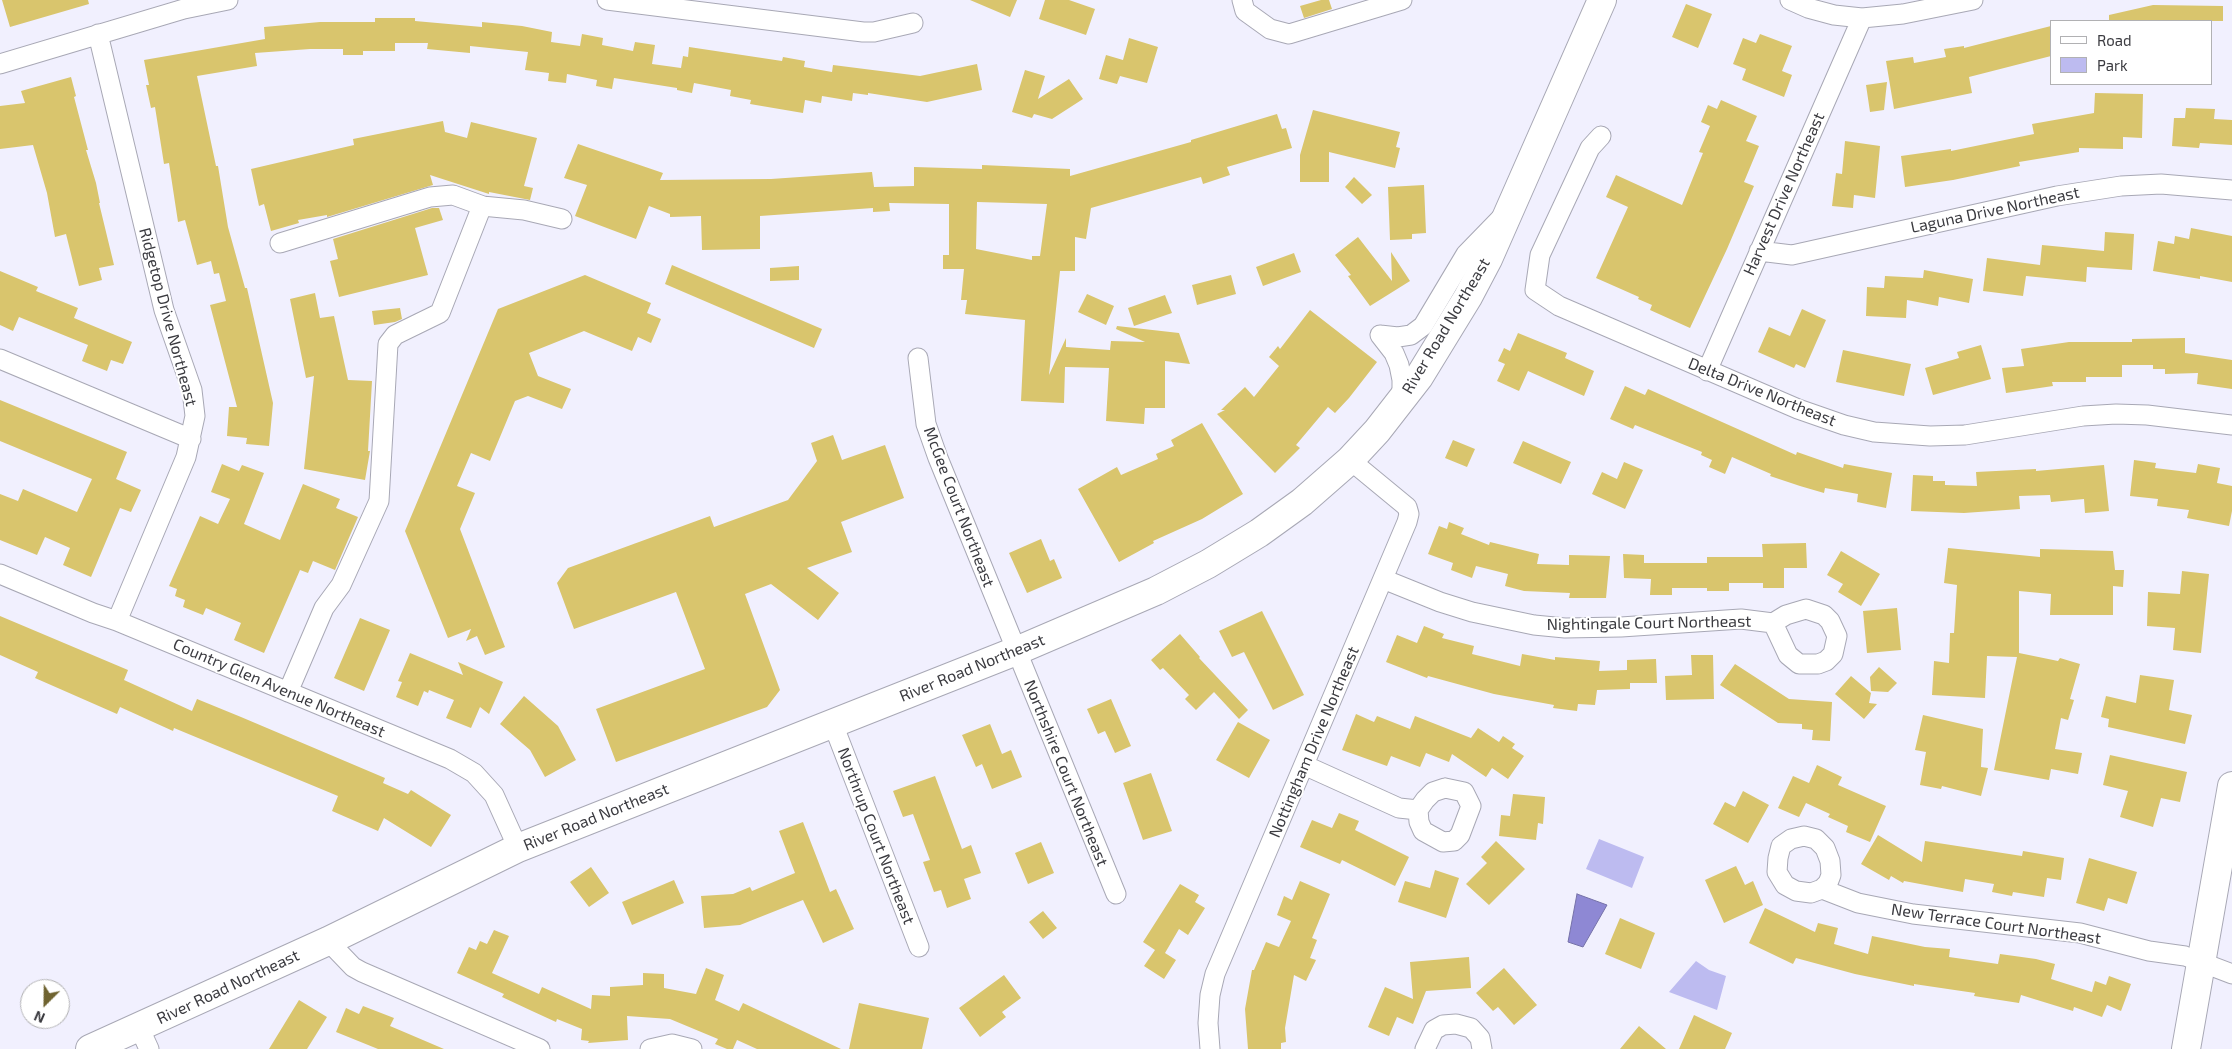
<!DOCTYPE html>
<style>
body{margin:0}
#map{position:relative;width:2232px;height:1049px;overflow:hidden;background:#f1f0fe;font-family:"Exo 2",sans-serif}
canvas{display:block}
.legend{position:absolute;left:2050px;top:20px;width:162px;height:65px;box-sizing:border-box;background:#fff;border:1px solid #b1b1b3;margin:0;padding:6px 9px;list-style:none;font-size:15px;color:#3b3b40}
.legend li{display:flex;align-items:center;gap:10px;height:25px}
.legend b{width:25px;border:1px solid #b1b1b3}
.north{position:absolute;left:20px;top:979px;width:50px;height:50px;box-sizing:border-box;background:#fff;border:1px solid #b1b1b3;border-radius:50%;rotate:203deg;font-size:14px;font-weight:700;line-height:20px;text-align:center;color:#3b3b40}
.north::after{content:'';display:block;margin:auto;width:18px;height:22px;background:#6f6330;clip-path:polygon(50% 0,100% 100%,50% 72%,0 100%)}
</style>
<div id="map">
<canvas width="2232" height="1049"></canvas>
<ul class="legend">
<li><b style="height:6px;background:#fff"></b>Road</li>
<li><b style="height:14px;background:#bdbbf0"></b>Park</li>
</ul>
<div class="north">N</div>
</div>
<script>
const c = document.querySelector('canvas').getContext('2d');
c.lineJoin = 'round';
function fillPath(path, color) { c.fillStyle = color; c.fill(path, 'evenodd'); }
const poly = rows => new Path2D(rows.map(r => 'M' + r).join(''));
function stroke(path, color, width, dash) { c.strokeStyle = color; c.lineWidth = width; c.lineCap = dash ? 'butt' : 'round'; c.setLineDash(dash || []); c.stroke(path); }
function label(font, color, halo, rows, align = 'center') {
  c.font = font + ' "Exo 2",sans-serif'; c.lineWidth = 4; c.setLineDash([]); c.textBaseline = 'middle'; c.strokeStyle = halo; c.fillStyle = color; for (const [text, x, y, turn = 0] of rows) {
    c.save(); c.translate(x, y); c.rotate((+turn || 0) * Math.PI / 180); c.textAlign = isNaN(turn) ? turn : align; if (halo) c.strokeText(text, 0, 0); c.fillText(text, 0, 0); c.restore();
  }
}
fillPath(poly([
 [1599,839,1644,857,1632,888,1586,869],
 [1696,961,1709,970,1726,976,1717,1010,1669,992]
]), '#bdbbf0');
const water = poly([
 [1577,894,1607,905,1583,947,1568,942,1577,894]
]);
fillPath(water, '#8e88d4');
stroke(water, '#7571a8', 1);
fillPath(poly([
 [2,0,88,0,89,4,10,27],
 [970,0,1017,0,1010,17],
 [1045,0,1069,0,1095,9,1086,35,1039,19],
 [1321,0,1329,0,1332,9,1304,18,1300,6],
 [1686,4,1712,14,1698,48,1672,37],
 [2153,5,2223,6,2223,21,2109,21,2109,15],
 [375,18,415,18,415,21,482,27,482,22,522,26,552,32,551,42,580,46,582,34,603,38,602,45,633,51,635,42,655,45,652,64,681,68,683,56,688,57,689,47,782,61,783,57,805,61,804,67,832,72,833,65,920,76,977,64,982,90,927,102,868,93,868,95,853,93,852,101,822,96,821,103,805,100,803,113,750,104,751,100,730,96,731,90,694,83,692,93,677,90,677,88,614,78,612,89,596,86,597,80,567,74,566,83,548,81,549,73,525,70,528,52,470,46,470,53,427,49,428,43,395,43,395,51,363,51,363,55,343,55,343,49,310,49,255,53,257,66,197,76,216,166,218,166,228,227,245,288,247,288,273,403,269,446,246,444,247,438,227,436,229,407,237,407,210,305,226,301,219,273,214,274,211,261,197,265,185,220,178,222,169,163,164,164,155,107,151,108,146,85,149,85,144,60,265,39,264,27,320,22,375,22],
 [2051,26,2051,56,1969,77,1972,93,1894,109,1886,61,1913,57,1914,63,1946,57,1944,49,1964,46,1964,48],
 [1760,34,1792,46,1782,71,1792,75,1784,97,1742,80,1746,69,1733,64,1743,38,1756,43],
 [1129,38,1158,47,1147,83,1120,76,1117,84,1099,79,1106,55,1123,60],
 [1025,70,1045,76,1038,99,1069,79,1083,99,1052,119,1034,114,1032,118,1012,112],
 [71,77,76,96,74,97,88,150,86,150,96,183,100,203,99,203,114,265,99,268,102,280,79,286,66,234,55,237,47,193,33,145,0,149,0,106,25,103,21,91],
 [1887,82,1884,110,1870,112,1866,85],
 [2095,93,2143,94,2142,138,2123,137,2123,149,2079,148,2079,152,2019,162,2020,166,1953,180,1905,187,1901,156,1951,149,1951,151,2034,134,2032,124,2094,113],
 [1721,100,1757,116,1746,141,1759,146,1744,182,1754,186,1727,249,1690,328,1650,310,1652,305,1638,299,1639,297,1596,278,1628,207,1606,197,1616,175,1682,205,1703,153,1699,152,1710,126,1701,122,1708,105,1717,109],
 [2186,108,2215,109,2214,119,2232,120,2232,145,2200,143,2199,148,2172,146,2174,118,2185,118],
 [1313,110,1400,132,1396,147,1400,148,1395,168,1329,152,1329,182,1300,182,1300,155],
 [1277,114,1282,129,1286,128,1292,148,1227,167,1230,175,1203,184,1201,177,1091,208,1086,239,1075,237,1075,271,1060,271,1049,375,1066,338,1066,347,1110,350,1111,341,1145,342,1116,329,1117,326,1179,333,1190,364,1165,361,1165,408,1145,408,1144,424,1106,421,1109,368,1065,367,1064,403,1021,401,1025,320,965,314,967,300,961,300,964,269,943,269,943,255,949,255,949,204,889,203,890,211,873,212,873,208,760,216,760,249,702,250,701,216,670,217,670,214,649,206,636,239,575,216,587,185,564,178,578,144,663,173,660,180,771,179,872,172,874,187,914,186,914,167,982,169,982,165,1070,169,1070,176,1191,142,1191,140],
 [977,202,1047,204,1040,256,1032,256,1032,260,976,249],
 [443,121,445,132,467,138,471,122,537,138,524,186,533,188,530,200,489,192,489,194,430,175,433,185,327,217,327,215,298,220,299,223,271,231,264,204,259,206,251,169,354,145,353,139],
 [1845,141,1880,146,1875,198,1854,195,1853,208,1832,206,1836,173,1842,174],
 [1354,177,1372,195,1362,204,1345,187],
 [1424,185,1426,233,1412,234,1412,239,1390,240,1388,187],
 [432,208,439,208,443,220,415,228,428,275,339,297,330,261,338,259,333,239],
 [2191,228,2232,236,2232,282,2200,276,2200,279,2153,271,2158,241,2174,244,2175,236,2189,239],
 [2105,232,2134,234,2132,270,2087,267,2086,282,2026,276,2023,296,1983,291,1987,258,2040,265,2042,245,2104,251],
 [1358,237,1392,281,1391,252,1410,281,1370,306,1348,276,1351,275,1335,255],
 [1294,253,1301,272,1263,286,1256,267],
 [672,265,822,329,814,348,665,284],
 [799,266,799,280,770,281,770,268],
 [1924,270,1973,279,1969,303,1939,297,1938,306,1907,300,1906,318,1866,316,1867,287,1884,288,1885,276,1923,278],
 [0,271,38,287,36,291,78,308,74,318,132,342,123,364,111,360,107,371,82,361,88,345,19,317,13,331,0,325],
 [585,275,651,303,647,313,661,319,651,343,638,337,632,351,584,331,529,353,538,376,571,389,562,409,528,396,515,401,490,461,471,453,457,486,475,493,460,529,505,647,485,655,477,636,466,641,471,629,448,638,405,531,498,309],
 [1231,275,1236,294,1197,305,1192,285],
 [315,293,320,318,334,316,348,380,372,381,368,451,370,451,365,480,304,469,314,376,306,378,290,299],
 [1087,294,1114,306,1106,325,1078,312],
 [1165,295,1172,313,1134,326,1128,308],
 [400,308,402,319,395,322,374,325,372,311],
 [1802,309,1826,320,1805,368,1796,364,1794,368,1758,352,1769,327,1790,336],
 [1310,310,1377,362,1349,398,1335,413,1328,407,1296,445,1300,448,1275,473,1217,414,1225,410,1221,410,1245,387,1254,397,1279,366,1269,357,1278,346,1280,349],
 [1518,333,1567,353,1565,358,1594,371,1584,396,1528,371,1519,391,1497,381,1505,364,1498,361,1504,348,1510,351],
 [2185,338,2185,353,2232,360,2232,389,2197,384,2198,373,2165,374,2165,369,2153,369,2153,365,2122,365,2122,377,2086,377,2086,382,2052,382,2053,386,2006,393,2002,368,2024,366,2021,349,2069,342,2132,342,2132,339],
 [1981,345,1991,379,1933,395,1925,368,1959,358,1957,352],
 [1843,350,1911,364,1904,396,1836,382],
 [1625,386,1645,395,1648,389,1796,455,1797,452,1843,468,1844,464,1892,473,1886,508,1857,502,1858,494,1825,488,1824,493,1800,486,1770,476,1771,474,1732,457,1725,474,1709,467,1712,460,1701,455,1702,452,1635,425,1633,429,1610,419],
 [0,400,127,452,116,479,141,490,131,512,120,508,91,577,63,565,70,548,45,537,37,555,0,540,0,494,18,501,23,489,77,512,92,479,0,441],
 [1202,423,1243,494,1202,519,1153,541,1154,543,1119,562,1078,489,1117,467,1121,475,1158,459,1156,454,1174,446,1171,440],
 [833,435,842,460,885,445,904,498,841,522,852,552,807,568,839,593,818,620,771,584,745,594,780,690,767,707,616,762,596,709,705,669,676,592,574,629,557,583,568,568,710,516,714,527,788,500,817,461,811,443],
 [1453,440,1475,449,1467,467,1445,458],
 [1523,441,1571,462,1561,484,1513,463],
 [2134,460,2156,463,2155,468,2196,473,2198,464,2220,468,2217,483,2232,486,2232,511,2229,526,2187,518,2189,510,2157,506,2158,499,2130,496],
 [1624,462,1643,470,1625,509,1592,494,1602,472,1617,479],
 [222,464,239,471,242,465,264,473,244,524,280,540,303,484,340,499,336,508,358,517,335,570,313,561,308,573,300,570,264,653,234,640,241,623,206,608,203,615,183,607,185,600,175,596,177,589,169,586,200,516,218,524,230,499,211,492],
 [2104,465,2109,511,2085,513,2084,499,2051,502,2050,495,2019,496,2020,509,1964,513,1911,511,1913,475,1933,476,1933,481,1945,481,1945,485,1977,486,1976,472,2036,469,2036,471],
 [1449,522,1464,528,1461,534,1489,545,1490,542,1539,554,1537,564,1569,565,1569,555,1610,556,1606,598,1569,598,1570,593,1524,591,1505,586,1508,574,1476,566,1472,578,1451,570,1453,563,1428,554,1439,526,1447,529],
 [1041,539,1050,561,1054,559,1062,578,1027,593,1009,553],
 [1806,543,1807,568,1784,568,1784,588,1763,588,1763,583,1729,583,1729,591,1707,591,1707,588,1672,588,1672,595,1650,595,1651,579,1624,578,1623,554,1644,555,1644,563,1707,563,1707,557,1763,557,1762,544],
 [1948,548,2040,557,2040,549,2113,551,2115,570,2124,570,2123,587,2113,586,2113,615,2050,615,2051,594,2019,591,2019,653,2058,661,2060,658,2080,664,2070,699,2074,700,2068,720,2061,718,2055,749,2082,753,2078,774,2051,769,2049,780,1994,770,2017,657,1987,656,1985,698,1932,695,1934,661,1949,663,1950,633,1954,633,1957,585,1944,583],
 [1841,551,1880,574,1861,606,1838,592,1843,584,1827,575],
 [2182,571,2209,574,2201,653,2173,650,2175,628,2147,626,2148,592,2180,594],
 [1897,608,1901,650,1867,653,1863,611],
 [1262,611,1304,695,1273,710,1244,652,1232,657,1219,631],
 [0,616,128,670,124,680,192,711,197,699,241,717,385,778,383,783,408,794,411,790,451,815,431,847,384,818,378,831,332,811,338,796,174,728,173,731,120,707,117,714,35,678,38,672,0,655],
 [360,618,390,630,364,691,334,678],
 [1424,626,1444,634,1442,638,1474,646,1472,654,1520,666,1522,654,1555,660,1555,657,1600,661,1599,671,1627,670,1627,660,1656,659,1657,683,1630,683,1630,689,1597,690,1595,705,1578,704,1577,711,1553,708,1554,705,1494,694,1428,676,1427,678,1386,662,1397,635,1417,643],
 [1180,634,1200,657,1199,658,1248,710,1239,719,1214,692,1196,710,1185,699,1189,695,1163,668,1160,670,1151,660],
 [410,653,463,675,458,662,503,682,489,714,480,707,471,728,446,718,454,700,429,690,428,693,424,691,418,706,396,697,402,682,398,681],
 [1691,655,1713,655,1714,699,1666,700,1665,676,1692,675],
 [1735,664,1789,699,1832,702,1830,741,1812,740,1813,730,1802,729,1802,724,1778,723,1720,685],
 [1879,667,1897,683,1888,692,1871,691,1870,677],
 [2140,675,2174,680,2169,710,2192,715,2185,744,2108,727,2109,719,2101,717,2106,696,2136,703],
 [1851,676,1871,693,1869,703,1877,704,1864,719,1835,694],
 [524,696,558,726,576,760,545,777,530,750,500,724],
 [1111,699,1131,746,1115,753,1105,731,1098,734,1087,709],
 [1356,714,1374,722,1377,716,1410,729,1415,716,1471,738,1478,728,1499,742,1503,736,1515,744,1512,748,1524,756,1508,779,1492,768,1486,777,1452,754,1449,762,1426,753,1420,767,1391,756,1387,766,1342,750],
 [1923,715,1983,729,1981,767,1988,768,1981,796,1942,786,1941,789,1920,785,1926,752,1915,750],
 [1238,722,1270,740,1249,778,1216,760],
 [990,724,1002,754,1011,750,1022,777,992,789,982,764,976,767,962,735],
 [2110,755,2187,772,2180,802,2161,798,2153,827,2120,817,2128,791,2103,785],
 [1817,765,1842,777,1838,785,1886,806,1870,842,1846,832,1848,826,1828,817,1830,814,1806,803,1799,817,1778,808,1793,776,1809,783],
 [1151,773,1172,831,1143,840,1123,783],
 [935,776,962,849,971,845,981,873,964,879,971,899,947,908,941,890,934,892,923,862,930,860,913,814,903,817,893,791],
 [1743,791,1769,805,1748,843,1713,824,1725,802,1735,807],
 [1513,794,1545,797,1543,824,1538,823,1536,840,1499,836,1501,815,1510,816],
 [1339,813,1359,821,1355,830,1409,857,1395,886,1342,860,1340,864,1300,847,1312,820,1332,828],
 [803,822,830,892,836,889,854,929,823,943,803,900,740,925,704,928,701,896,733,894,750,887,752,891,795,873,779,831],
 [1878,835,1922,862,1925,841,2022,856,2023,851,2064,858,2061,880,2047,878,2044,897,2013,892,2012,896,1992,892,1994,884,1965,879,1963,892,1904,881,1903,883,1891,876,1889,880,1861,864],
 [1496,841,1525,869,1489,905,1466,884,1487,863,1481,857],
 [1041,842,1054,873,1028,884,1015,853],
 [2089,858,2137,872,2127,904,2108,898,2104,911,2076,903],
 [1736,866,1745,885,1753,881,1763,905,1724,923,1705,880],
 [591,867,609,893,589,907,570,882],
 [1435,870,1459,878,1446,918,1398,902,1405,881,1430,888],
 [674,880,684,903,632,925,622,902],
 [1300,881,1330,894,1312,938,1317,940,1310,958,1316,960,1306,981,1294,975,1285,1028,1286,1042,1281,1043,1281,1049,1248,1049,1245,1009,1252,970,1254,970,1266,942,1279,947,1291,921,1277,915,1284,896,1292,900],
 [1180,884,1199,895,1195,902,1205,908,1188,935,1179,929,1165,953,1176,960,1164,979,1144,966,1155,950,1143,942],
 [1765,908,1815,932,1818,923,1838,928,1834,944,1868,954,1872,936,1925,947,1950,949,1949,957,1998,964,2000,954,2036,959,2055,964,2051,979,2092,992,2095,981,2106,985,2109,976,2131,984,2121,1011,2107,1005,2102,1017,2074,1007,2073,1011,2021,995,2019,1003,1974,996,1975,993,1914,984,1914,986,1855,974,1796,958,1793,964,1749,943],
 [1043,911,1057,928,1043,939,1029,922],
 [1620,918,1655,933,1641,969,1605,954],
 [494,930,509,936,492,973,539,994,542,987,591,1009,592,995,610,996,610,987,643,985,643,973,664,974,664,988,696,994,706,968,724,975,715,1000,739,1011,743,1003,841,1049,757,1049,737,1040,733,1049,727,1049,715,1044,718,1039,670,1019,627,1016,628,1040,588,1043,589,1041,581,1040,582,1029,557,1019,556,1022,532,1011,502,997,504,994,457,973,469,947,476,950,480,941,487,944],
 [1469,957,1471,988,1426,991,1413,1024,1397,1017,1389,1036,1368,1027,1385,987,1413,999,1410,962],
 [1504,968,1537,1005,1514,1025,1498,1007,1493,1011,1476,993],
 [1004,975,1021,998,1002,1012,1006,1017,980,1037,959,1008],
 [299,1000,327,1017,307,1049,269,1049],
 [859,1003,929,1018,922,1049,849,1049],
 [363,1006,394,1018,390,1026,444,1049,378,1049,336,1032,346,1008,359,1014],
 [1694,1015,1732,1033,1725,1049,1679,1049],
 [1639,1026,1666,1049,1620,1049]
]), '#d9c56d');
const street = poly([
 [607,0,863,32,874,32,913,23],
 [1242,0,1245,11,1270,29,1289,34,1402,0],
 [1790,0,1808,8,1834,15,1862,18,1903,14,1973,0],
 [98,34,164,310,192,390,195,416,186,457,117,621],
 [0,64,184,9,228,0],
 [1601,136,1590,148,1540,255,1535,290,1559,306,1798,409,1844,425,1874,432,1930,436,1965,435,2083,416,2116,414,2147,415,2232,425],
 [280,243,430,197,453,195,483,206],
 [1759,251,1792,255,2057,196,2121,186,2161,184,2232,190],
 [1380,335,1398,337,1411,335,1423,326,1466,254,1500,219],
 [1380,335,1394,353,1399,365,1402,380,1402,399],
 [918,358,926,424,938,458,1116,894],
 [0,359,191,439],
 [1707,371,1862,18],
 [0,574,93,613,117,621,450,759,474,773,494,795,518,848],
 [1383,579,1440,602,1472,612,1534,625,1565,628,1621,627,1741,619,1773,623,1786,615,1806,609,1824,615,1830,621,1837,636,1833,654,1826,661,1818,664,1799,664,1788,655,1773,623],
 [288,692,324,608,341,585,379,501,388,344,395,335,440,313,482,206,524,210,562,219],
 [833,724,919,947],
 [1304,765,1399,808,1418,810],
 [1445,788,1464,792,1471,806,1460,835,1454,841,1443,842,1423,831,1419,822,1418,810,1425,800,1433,792,1445,788],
 [1822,889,1828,883,1831,875,1830,861,1825,848,1816,839,1804,836,1791,839,1781,846,1778,858,1777,872,1785,885,1796,891,1811,893,1822,889,1858,903,1913,914,2080,933,2149,951,2185,956,2232,974],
 [328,941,353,967,362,972,540,1049],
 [139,1027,149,1049],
 [650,1049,672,1044,692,1049],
 [1210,1049,1208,1023,1210,995,1215,974,1407,522,1409,514,1407,507,1350,460],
 [1425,1049,1434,1030,1443,1025,1456,1024,1471,1028,1480,1038,1482,1049]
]);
const secondary = poly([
 [2186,1049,2232,786]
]);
const primary = poly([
 [90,1049,328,941,518,848,1016,651,1156,591,1208,564,1259,533,1302,502,1350,460,1377,431,1419,377,1468,297,1488,259,1602,0]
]);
stroke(street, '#a8a8b5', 21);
stroke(secondary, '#a8a8b5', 30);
stroke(primary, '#a8a8b5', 30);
stroke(street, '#fff', 19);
stroke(secondary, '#fff', 28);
stroke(primary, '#fff', 28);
label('16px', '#3b3b40', '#fff', [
 ["Harvest Drive Northeast",1784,194,-66],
 ["Laguna Drive Northeast",1995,210,-12],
 ["Ridgetop Drive Northeast",168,317,75],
 ["River Road Northeast",1446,326,-59],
 ["Delta Drive Northeast",1762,392,22],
 ["McGee Court Northeast",959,507,69],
 ["Nightingale Court Northeast",1649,623,-1],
 ["River Road Northeast",972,668,-22],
 ["Country Glen Avenue Northeast",279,688,23],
 ["Nottingham Drive Northeast",1314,742,-67],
 ["Northshire Court Northeast",1066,773,68],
 ["River Road Northeast",596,817,-22],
 ["Northrup Court Northeast",876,836,69],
 ["New Terrace Court Northeast",1996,924,8],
 ["River Road Northeast",228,987,-25]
]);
</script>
